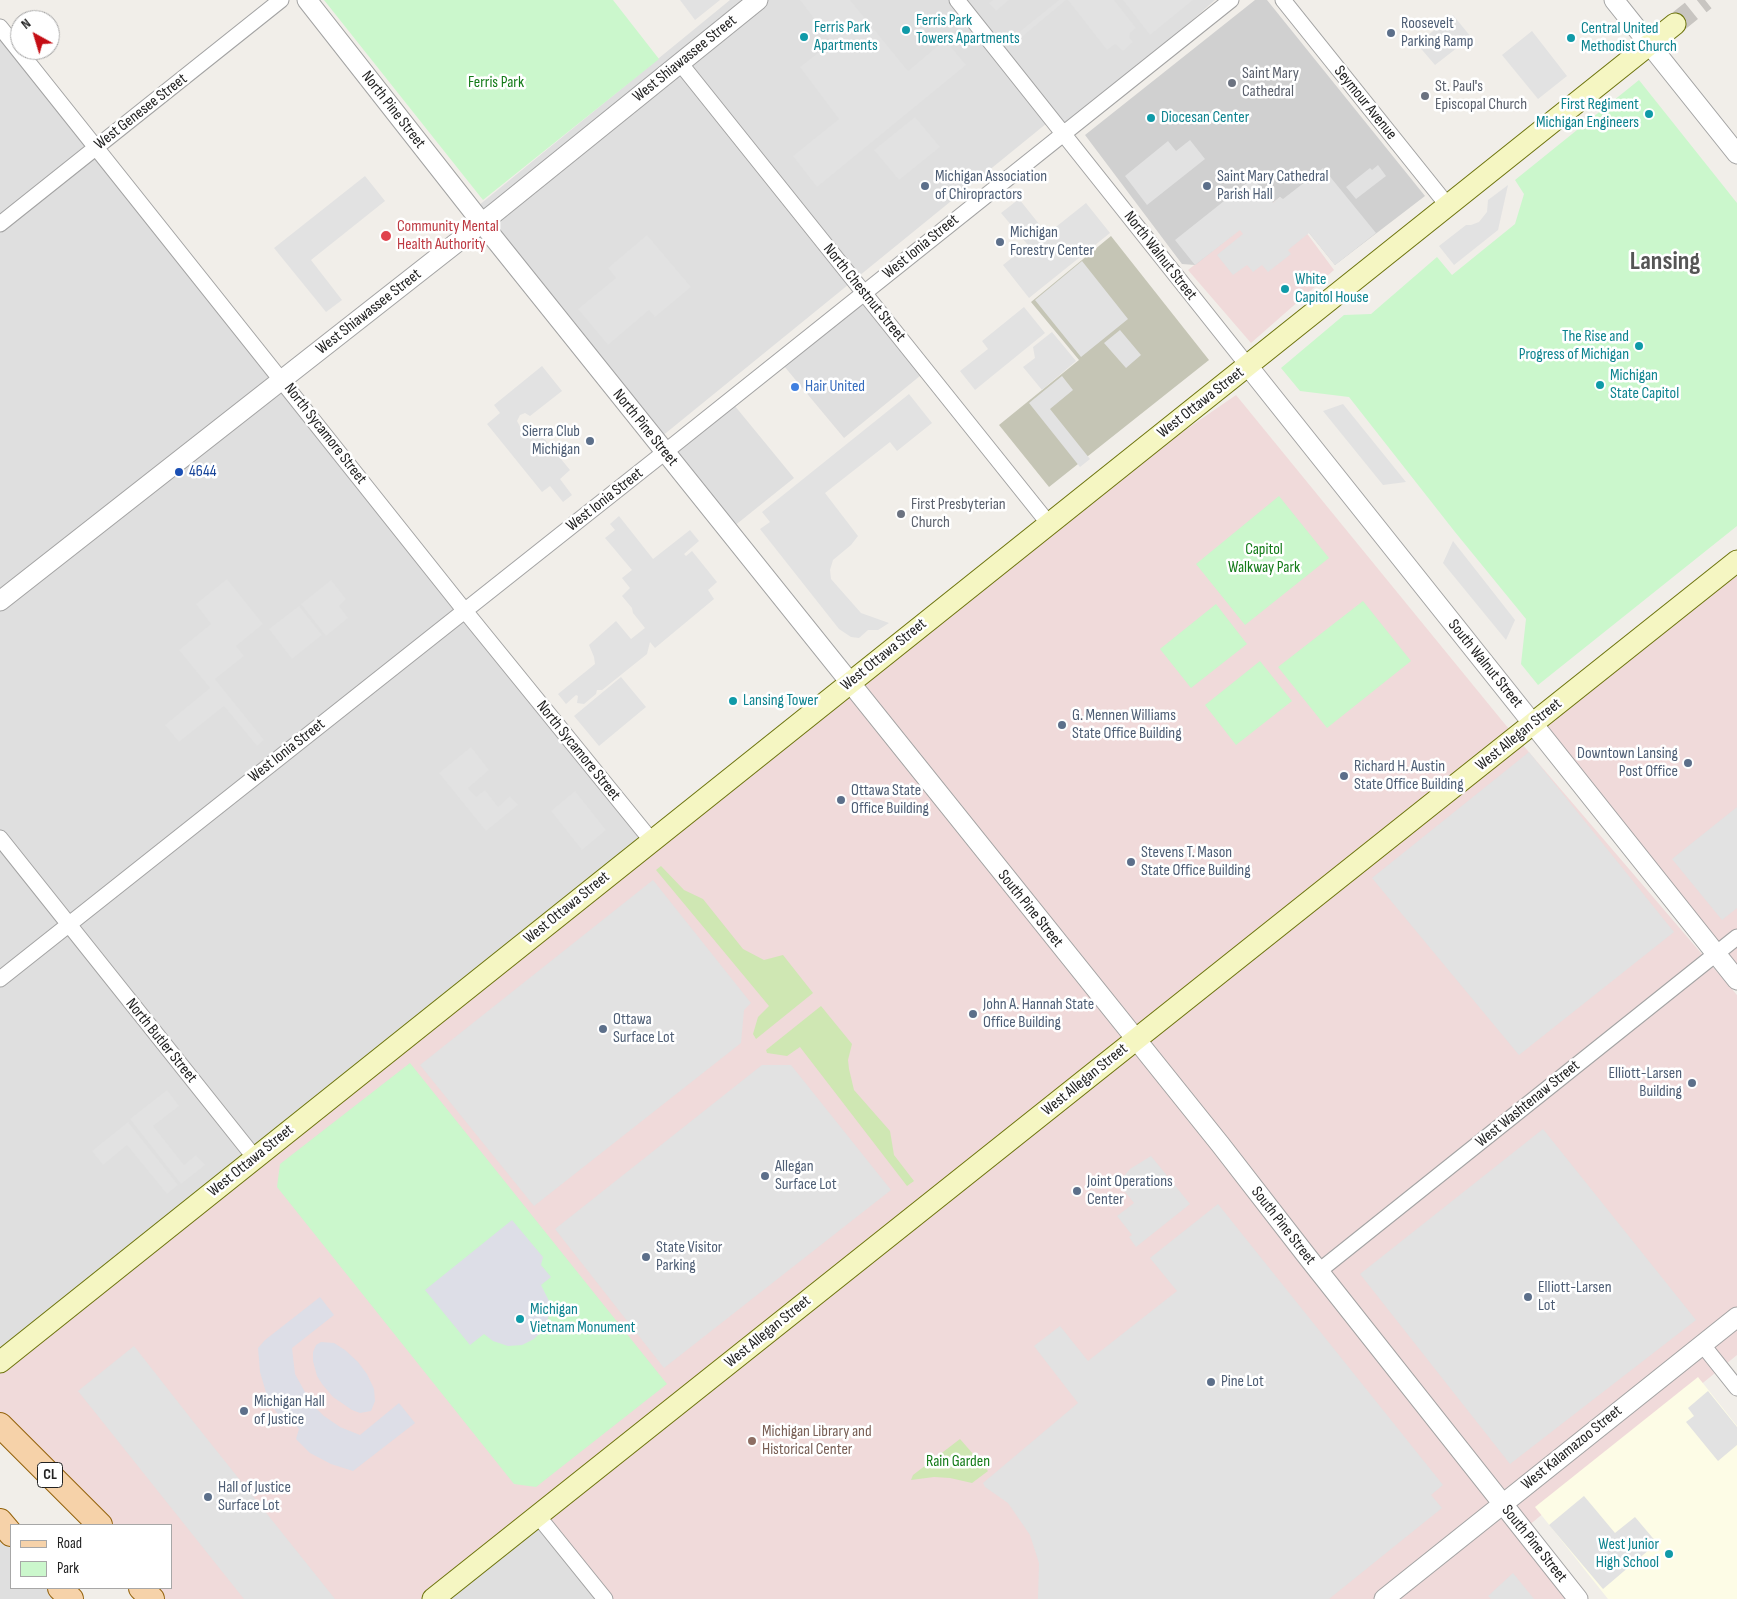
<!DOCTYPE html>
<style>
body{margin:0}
#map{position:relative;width:1737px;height:1599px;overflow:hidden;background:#f1eee9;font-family:"Sofia Sans Condensed",sans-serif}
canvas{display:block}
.legend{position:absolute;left:10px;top:1524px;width:162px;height:65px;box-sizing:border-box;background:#fff;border:1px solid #a7a7a7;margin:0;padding:6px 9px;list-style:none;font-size:15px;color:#222}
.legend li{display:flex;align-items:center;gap:10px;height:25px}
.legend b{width:25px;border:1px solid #a7a7a7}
.north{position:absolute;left:10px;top:10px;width:50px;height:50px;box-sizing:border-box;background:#fff;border:1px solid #a7a7a7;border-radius:50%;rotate:321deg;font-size:14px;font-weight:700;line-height:20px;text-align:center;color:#222}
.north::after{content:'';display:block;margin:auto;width:18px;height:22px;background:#c50e15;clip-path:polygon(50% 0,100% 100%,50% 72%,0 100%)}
</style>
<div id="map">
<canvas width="1737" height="1599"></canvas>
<ul class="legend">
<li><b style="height:6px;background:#f6d2a9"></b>Road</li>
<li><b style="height:14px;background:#cbf7cc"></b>Park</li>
</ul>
<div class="north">N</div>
</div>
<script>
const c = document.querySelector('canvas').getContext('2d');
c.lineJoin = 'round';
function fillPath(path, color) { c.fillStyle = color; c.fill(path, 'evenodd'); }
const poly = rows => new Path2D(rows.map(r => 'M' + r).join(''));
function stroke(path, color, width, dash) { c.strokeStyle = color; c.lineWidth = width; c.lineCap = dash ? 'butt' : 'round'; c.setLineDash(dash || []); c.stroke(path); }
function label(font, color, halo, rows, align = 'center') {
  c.font = font + ' "Sofia Sans Condensed",sans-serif'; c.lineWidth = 5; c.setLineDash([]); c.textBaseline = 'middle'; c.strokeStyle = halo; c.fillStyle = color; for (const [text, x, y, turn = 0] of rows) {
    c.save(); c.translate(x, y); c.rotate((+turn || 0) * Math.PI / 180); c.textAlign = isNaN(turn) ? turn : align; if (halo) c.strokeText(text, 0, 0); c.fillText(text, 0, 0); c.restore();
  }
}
fillPath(poly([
 [730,0,1215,0,1064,134,1052,119,661,437,478,206],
 [0,34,651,840,0,1351],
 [864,293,926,371,844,438,779,360],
 [730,400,794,478,728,531,665,452],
 [538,1516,605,1599,433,1599],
 [0,1517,11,1529,11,1588,66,1588,76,1599,0,1599]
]), '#dfdfdf');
fillPath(poly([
 [1280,197,1334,270,1251,343,1188,270],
 [1236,395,1504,723,1737,995,1737,1355,1517,1535,1572,1599,605,1599,538,1516,433,1599,164,1599,153,1588,171,1588,171,1525,94,1525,0,1427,0,1362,1049,524],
 [1737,563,1737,980,1533,724]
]), '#f0dada');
fillPath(poly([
 [1698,1377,1737,1426,1737,1599,1608,1599,1535,1507]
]), '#fdfce6');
fillPath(poly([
 [1255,0,1267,0,1425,196,1335,265,1280,197,1195,265,1182,264,1085,135]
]), '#d0d0d0');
fillPath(poly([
 [1111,236,1209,360,1049,487,999,425,1079,360,1031,302]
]), '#c5c5b5');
fillPath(poly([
 [661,866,684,890,703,899,743,949,764,960,783,955,813,993,756,1039,753,1034,758,1017,769,1006,656,870],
 [821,1006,852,1044,848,1060,849,1069,854,1090,890,1131,894,1155,914,1181,907,1186,800,1047,787,1056,767,1053,766,1050],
 [960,1439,988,1471,972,1483,950,1478,934,1477,911,1480,913,1475]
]), '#cfe7b3');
fillPath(poly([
 [324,0,613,0,659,59,483,200],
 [1639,80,1737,203,1737,526,1538,685,1521,664,1526,619,1455,532,1349,397,1300,391,1281,368,1344,315,1371,314,1437,257,1452,275,1515,224,1524,194,1515,180],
 [1279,496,1329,558,1245,625,1196,564],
 [1363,601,1411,661,1327,728,1278,667],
 [1216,604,1247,644,1191,688,1160,649],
 [1260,661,1292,701,1236,745,1205,705],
 [410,1063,667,1384,536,1487,514,1484,277,1187,280,1164]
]), '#cbf7cc');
fillPath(poly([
 [680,0,720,0,695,20],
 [800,0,850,0,908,71,945,40,966,65,817,187,793,156,839,119,800,67,832,42],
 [993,0,1009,0,996,11,989,3],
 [1059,0,1066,0,1017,41,1013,37],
 [1068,0,1114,0,1136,28,1130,33,1129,37,1133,42,1123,51,1115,44,1107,50],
 [1123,0,1193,0,1150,35],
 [1453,15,1471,37,1435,65,1417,44],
 [1532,31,1567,76,1538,99,1502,55],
 [915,117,940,147,899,180,874,150],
 [1190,140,1205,159,1147,205,1125,176,1168,141,1176,151],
 [1378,165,1386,176,1356,199,1346,187,1370,168,1372,170],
 [1323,168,1376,233,1335,265,1309,233,1288,250,1291,254,1268,272,1262,265,1253,272,1247,265,1233,275,1217,255,1243,234,1240,230,1195,265,1175,240,1253,178,1273,203,1280,197,1283,199],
 [365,176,385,201,311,260,342,300,326,312,274,248],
 [1508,185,1498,230,1454,265,1439,246,1466,225,1471,225,1479,222,1487,212,1488,200],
 [1019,199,1047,234,1086,203,1110,233,1029,298,1003,265,1028,245,1001,213],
 [647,235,691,287,655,317,649,310,608,345,578,309,616,278,608,268],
 [1082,261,1128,319,1081,357,1035,300],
 [1024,307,1045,333,975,390,960,371,988,349,982,341],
 [1120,330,1141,355,1126,368,1104,343],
 [1052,332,1076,361,1042,390,1023,367,1035,358,1033,347],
 [542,366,562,391,530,416,525,413,520,415,517,421,522,430,525,431,533,425,570,470,560,479,572,495,563,502,550,486,542,492,487,424,500,413,494,405],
 [1062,376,1073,390,1050,409,1090,459,1080,467,1029,403],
 [909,394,932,423,897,451,890,442,825,493,858,536,851,545,833,560,830,570,831,579,861,613,889,623,878,630,868,630,859,638,851,637,839,629,760,529,770,522,762,512],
 [1343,404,1406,482,1383,485,1323,411],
 [619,516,653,559,690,530,699,541,684,554,686,556,692,551,717,582,708,590,714,599,655,648,650,642,647,654,602,690,597,690,596,694,584,704,577,703,578,696,576,695,566,704,558,694,595,664,594,657,589,645,616,621,631,639,645,628,633,613,632,608,622,596,630,588,622,578,632,570,605,538,615,530,610,524],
 [1453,541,1515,620,1506,640,1443,563],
 [227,579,263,624,236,646,244,656,215,679,264,740,257,746,224,706,179,742,165,725,210,688,179,650,211,624,196,604],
 [331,580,346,599,339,606,348,618,326,636,301,604],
 [299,606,322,635,292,659,269,629],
 [621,677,646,707,599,746,574,716],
 [471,747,489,770,468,788,476,797,485,790,498,807,510,796,518,805,486,831,439,773],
 [1529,752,1674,932,1519,1055,1372,878],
 [575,791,606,830,582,850,551,811],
 [1737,807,1737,908,1722,920,1672,859],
 [653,880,751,1003,744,1010,741,1043,534,1206,420,1065],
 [762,1065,791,1065,891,1190,664,1368,555,1229],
 [167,1090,179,1106,153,1126,184,1165,196,1155,205,1165,181,1184,130,1119],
 [128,1122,178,1185,167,1194,127,1145,103,1165,92,1151],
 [1543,1129,1696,1320,1510,1464,1360,1274],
 [1151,1156,1190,1204,1136,1247,1129,1237,1132,1235,1117,1216,1134,1203,1118,1183,1130,1169],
 [1218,1204,1443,1485,1431,1495,1442,1508,1329,1599,1038,1599,1039,1563,1030,1535,1008,1503,985,1487,983,1483,1078,1403,1034,1346,1060,1326,1088,1361,1177,1291,1150,1258],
 [134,1346,196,1425,335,1599,244,1599,78,1391],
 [1708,1391,1737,1427,1737,1445,1718,1461,1686,1422,1694,1416,1688,1408],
 [1584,1496,1615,1533,1635,1517,1657,1543,1603,1589,1549,1525],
 [1513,1573,1534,1599,1491,1599,1488,1596]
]), '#e2e2e2');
fillPath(poly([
 [512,1220,543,1257,541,1265,551,1277,541,1285,549,1301,549,1315,545,1328,534,1339,522,1345,508,1346,493,1341,484,1334,470,1345,425,1290],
 [320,1297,334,1315,292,1348,295,1374,311,1403,324,1416,340,1427,360,1435,399,1403,415,1423,353,1471,331,1464,310,1453,296,1439,299,1429,290,1418,279,1416,268,1399,260,1372,258,1348,265,1340],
 [321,1342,334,1343,345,1350,358,1362,367,1374,374,1389,375,1401,371,1411,360,1413,352,1410,333,1397,322,1384,317,1376,313,1361,313,1352,316,1345]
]), '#dddee7');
stroke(poly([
 [1675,24,1705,0]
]), '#c8c5c1', 21, [21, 11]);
const minor = poly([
 [957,0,1248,366],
 [1283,0,1448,206],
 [0,27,465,611,651,840],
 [680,63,1049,524],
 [0,224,281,0],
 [0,838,255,1158],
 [0,979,665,452,1231,0],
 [1319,1271,1737,937],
 [1702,1344,1737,1388],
 [538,1516,605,1599]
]);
const tertiary = poly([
 [307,0,493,237,1220,1144,1306,1255,1578,1599],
 [1614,0,1737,154],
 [1248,366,1737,980],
 [0,601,497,211,758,0],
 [1384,1599,1737,1317]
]);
const secondary = poly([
 [0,1362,1675,24],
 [433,1599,1737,561]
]);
const primary = poly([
 [0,1425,100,1525],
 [0,1521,11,1534],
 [60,1588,71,1599],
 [141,1588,152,1599]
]);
stroke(minor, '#a3a3a3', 17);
stroke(tertiary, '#a3a3a3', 21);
stroke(secondary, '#6d740d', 23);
stroke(primary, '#94620b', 26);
stroke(minor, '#fff', 15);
stroke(tertiary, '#fff', 19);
stroke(secondary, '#f5f6c2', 21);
stroke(primary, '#f6d2a9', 24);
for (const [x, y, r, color] of [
 [906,30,5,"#0f9aa8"],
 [1391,33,5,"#5c6f8a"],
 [804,37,5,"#0f9aa8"],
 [1571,38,5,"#0f9aa8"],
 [1232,83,5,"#6b7280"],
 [1425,96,5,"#6b7280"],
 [1649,114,5,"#0f9aa8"],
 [1151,118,5,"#0f9aa8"],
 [925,186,5,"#5c6f8a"],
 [1207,186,5,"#5c6f8a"],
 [386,236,6,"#e0444e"],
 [1000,242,5,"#5c6f8a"],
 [1285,289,5,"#0f9aa8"],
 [1639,346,5,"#0f9aa8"],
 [1600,385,5,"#0f9aa8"],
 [795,387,5,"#3f7fe0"],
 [590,441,5,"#5c6f8a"],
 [179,472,5,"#1a4fb4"],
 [901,514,5,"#6b7280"],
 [733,701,5,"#0f9aa8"],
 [1062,725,5,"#5c6f8a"],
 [1688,763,5,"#5c6f8a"],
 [1344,776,5,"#5c6f8a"],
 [841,800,5,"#5c6f8a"],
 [1131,862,5,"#5c6f8a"],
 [973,1014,5,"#5c6f8a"],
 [603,1029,5,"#5c6f8a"],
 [1692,1083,5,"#5c6f8a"],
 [765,1176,5,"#5c6f8a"],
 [1077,1191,5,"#5c6f8a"],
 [646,1257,5,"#5c6f8a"],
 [1528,1297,5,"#5c6f8a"],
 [520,1319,5,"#0f9aa8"],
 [1211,1382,5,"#5c6f8a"],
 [244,1411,5,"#5c6f8a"],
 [752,1441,5,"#8d6e63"],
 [208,1497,5,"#5c6f8a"],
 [1669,1554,5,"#0f9aa8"]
]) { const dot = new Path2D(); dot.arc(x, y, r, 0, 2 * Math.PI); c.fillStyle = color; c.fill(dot); stroke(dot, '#fff', 2); }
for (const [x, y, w] of [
 [50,1475,25]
]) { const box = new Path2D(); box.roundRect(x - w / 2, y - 12.5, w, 25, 4); c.fillStyle = '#fff'; c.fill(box); stroke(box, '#222', 1); }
label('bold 15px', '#222', null, [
 ["CL",50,1475]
]);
label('16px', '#0d838f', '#fff', [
 ["Ferris Park",916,21],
 ["Towers Apartments",916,39],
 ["Ferris Park",814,28],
 ["Apartments",814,46],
 ["Central United",1581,29],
 ["Methodist Church",1581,47],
 ["First Regiment",1639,105,"right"],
 ["Michigan Engineers",1639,123,"right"],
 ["Diocesan Center",1161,118],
 ["White",1295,280],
 ["Capitol House",1295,298],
 ["The Rise and",1629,337,"right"],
 ["Progress of Michigan",1629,355,"right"],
 ["Michigan",1610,376],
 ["State Capitol",1610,394],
 ["Lansing Tower",743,701],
 ["Michigan",530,1310],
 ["Vietnam Monument",530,1328],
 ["West Junior",1659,1545,"right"],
 ["High School",1659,1563,"right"]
], 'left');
label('16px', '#4e5e75', '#fff', [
 ["Roosevelt",1401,24],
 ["Parking Ramp",1401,42],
 ["Michigan Association",935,177],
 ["of Chiropractors",935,195],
 ["Saint Mary Cathedral",1217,177],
 ["Parish Hall",1217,195],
 ["Michigan",1010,233],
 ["Forestry Center",1010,251],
 ["Sierra Club",580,432,"right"],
 ["Michigan",580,450,"right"],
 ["G. Mennen Williams",1072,716],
 ["State Office Building",1072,734],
 ["Downtown Lansing",1678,754,"right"],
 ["Post Office",1678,772,"right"],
 ["Richard H. Austin",1354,767],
 ["State Office Building",1354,785],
 ["Ottawa State",851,791],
 ["Office Building",851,809],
 ["Stevens T. Mason",1141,853],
 ["State Office Building",1141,871],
 ["John A. Hannah State",983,1005],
 ["Office Building",983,1023],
 ["Ottawa",613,1020],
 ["Surface Lot",613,1038],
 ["Elliott-Larsen",1682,1074,"right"],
 ["Building",1682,1092,"right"],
 ["Allegan",775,1167],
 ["Surface Lot",775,1185],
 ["Joint Operations",1087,1182],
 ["Center",1087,1200],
 ["State Visitor",656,1248],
 ["Parking",656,1266],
 ["Elliott-Larsen",1538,1288],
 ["Lot",1538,1306],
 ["Pine Lot",1221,1382],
 ["Michigan Hall",254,1402],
 ["of Justice",254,1420],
 ["Hall of Justice",218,1488],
 ["Surface Lot",218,1506]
], 'left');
label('16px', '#222', '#fff', [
 ["West Shiawassee Street",685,59,-39],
 ["Seymour Avenue",1365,103,51],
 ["North Pine Street",393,110,52],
 ["West Genesee Street",141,112,-38],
 ["West Ionia Street",921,247,-39],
 ["North Walnut Street",1160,256,52],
 ["North Chestnut Street",864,293,51],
 ["West Shiawassee Street",369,312,-38],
 ["West Ottawa Street",1201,403,-38],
 ["North Pine Street",645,428,51],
 ["North Sycamore Street",325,434,52],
 ["West Ionia Street",605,500,-38],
 ["West Ottawa Street",884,655,-39],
 ["South Walnut Street",1485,664,51],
 ["West Allegan Street",1519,735,-39],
 ["West Ionia Street",287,751,-38],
 ["North Sycamore Street",578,751,51],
 ["West Ottawa Street",567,908,-39],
 ["South Pine Street",1030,909,51],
 ["North Butler Street",161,1041,51],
 ["West Allegan Street",1085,1080,-39],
 ["West Washtenaw Street",1528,1104,-39],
 ["West Ottawa Street",251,1161,-39],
 ["South Pine Street",1283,1226,52],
 ["West Allegan Street",768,1332,-39],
 ["West Kalamazoo Street",1572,1448,-39],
 ["South Pine Street",1534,1544,51]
]);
label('16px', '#5b616d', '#fff', [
 ["Saint Mary",1242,74],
 ["Cathedral",1242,92],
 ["St. Paul's",1435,87],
 ["Episcopal Church",1435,105],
 ["First Presbyterian",911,505],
 ["Church",911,523]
], 'left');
label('16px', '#147b19', '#fff', [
 ["Ferris Park",496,83],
 ["Capitol",1264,550],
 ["Walkway Park",1264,568],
 ["Rain Garden",958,1462]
]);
label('16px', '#be3a42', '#fff', [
 ["Community Mental",397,227],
 ["Health Authority",397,245]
], 'left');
label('16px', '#366cbe', '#fff', [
 ["Hair United",805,387]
], 'left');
label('16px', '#164399', '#fff', [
 ["4644",189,472]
], 'left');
label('16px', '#785e54', '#fff', [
 ["Michigan Library and",762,1432],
 ["Historical Center",762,1450]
], 'left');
label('bold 26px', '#555', '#fff', [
 ["Lansing",1665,262]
]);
</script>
